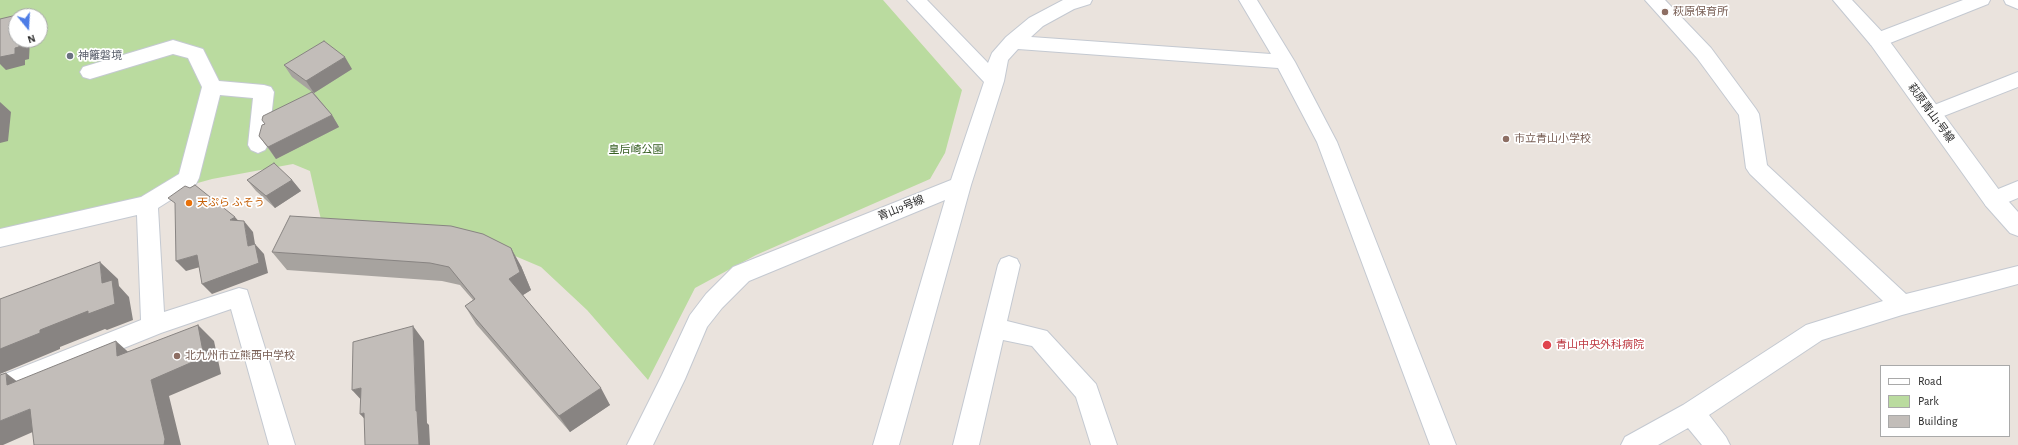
<!DOCTYPE html>
<meta charset="utf-8">
<style>
body{margin:0}
#map{position:relative;width:2018px;height:445px;overflow:hidden;background:#eae3dd;font-family:"Alegreya Sans",sans-serif}
canvas{display:block}
.legend{position:absolute;left:1880px;top:365px;width:130px;height:72px;box-sizing:border-box;background:#fff;border:1px solid #a9a9a9;margin:0;padding:5px 7px;list-style:none;font-size:12px;color:#292929}
.legend li{display:flex;align-items:center;gap:8px;height:20px}
.legend b{width:20px;border:1px solid #a9a9a9}
.north{position:absolute;left:8px;top:8px;width:40px;height:40px;box-sizing:border-box;background:#fff;border:1px solid #a9a9a9;border-radius:50%;rotate:162deg;font-size:11px;font-weight:700;line-height:16px;text-align:center;color:#292929}
.north::after{content:'';display:block;margin:auto;width:14px;height:18px;background:#4d7ce6;clip-path:polygon(50% 0,100% 100%,50% 72%,0 100%)}
</style>
<div id="map">
<canvas width="2018" height="445"></canvas>
<ul class="legend">
<li><b style="height:5px;background:#fff"></b>Road</li>
<li><b style="height:11px;background:#badb9f"></b>Park</li>
<li><b style="height:11px;background:#c2bdb9"></b>Building</li>
</ul>
<div class="north">N</div>
</div>
<script>
const c = document.querySelector('canvas').getContext('2d');
c.lineJoin = 'round';
function fillPath(path, color) { c.fillStyle = color; c.fill(path, 'evenodd'); }
const poly = rows => new Path2D(rows.map(r => 'M' + r).join(''));
function stroke(path, color, width, dash) { c.strokeStyle = color; c.lineWidth = width; c.lineCap = dash ? 'butt' : 'round'; c.setLineDash(dash || []); c.stroke(path); }
function label(font, color, halo, rows, align = 'center') {
  c.font = font + ' "Alegreya Sans","Noto Sans JP",sans-serif'; c.lineWidth = 3.5; c.setLineDash([]); c.textBaseline = 'middle'; c.strokeStyle = halo; c.fillStyle = color; for (const [text, x, y, turn = 0] of rows) {
    c.save(); c.translate(x, y); c.rotate((+turn || 0) * Math.PI / 180); c.textAlign = isNaN(turn) ? turn : align; if (halo) c.strokeText(text, 0, 0); c.fillText(text, 0, 0); c.restore();
  }
}
fillPath(poly([
 [0,0,883,0,962,90,945,153,930,179,756,255,695,288,648,380,587,310,541,267,456,231,322,224,310,171,293,164,212,179,158,194,0,231],
 [16,16,40,16,40,40,16,40]
]), '#badb9f');
const street = poly([
 [907,0,927,0,988,63,992,53,1006,37,1029,18,1063,0,1092,0,1090,4,1074,9,1043,26,1031,37,1271,54,1239,0,1257,0,1295,62,1337,142,1456,445,1430,445,1317,142,1278,68,1018,49,1008,60,1004,81,971,185,899,445,873,445,945,200,749,281,722,308,707,327,685,379,653,445,627,445,662,375,690,315,706,294,733,267,951,180,984,82,907,0],
 [1645,0,1665,0,1711,48,1756,109,1759,114,1767,165,1906,294,2018,266,2018,284,1902,315,1822,340,1709,415,1726,437,1730,445,1702,445,1688,428,1658,445,1621,445,1625,437,1683,405,1806,325,1883,301,1750,174,1746,168,1739,115,1697,58,1645,0],
 [1963,0,1990,0,1988,4,1885,45,1878,46,1871,45,1868,40,1871,35,1963,0],
 [2004,0,2018,0,2018,9,2006,4,2004,0],
 [173,40,203,49,219,81,264,85,271,87,274,92,268,145,265,150,258,153,251,150,248,145,253,98,220,95,199,178,196,184,158,208,164,312,239,288,247,290,295,445,269,445,231,309,161,333,0,398,0,376,141,320,137,215,0,247,0,229,141,197,179,174,202,87,188,58,173,54,90,79,83,77,80,72,83,67,173,40],
 [2018,72,2018,87,1931,121,1924,119,1921,114,1924,109,2018,72],
 [2018,181,2018,198,1994,208,1986,206,1983,200,1986,194,2018,181],
 [1009,256,1017,259,1020,265,1007,321,1047,331,1096,384,1117,445,1091,445,1076,397,1032,346,1003,340,979,445,953,445,998,265,1001,259,1009,256]
]);
const secondary = poly([
 [1833,0,1852,0,1885,35,2002,194,2018,212,2018,236,2010,233,1986,206,1871,45,1833,0]
]);
stroke(street, '#c4c9d1', 2);
stroke(secondary, '#c4c9d1', 2);
fillPath(street, '#fff');
fillPath(secondary, '#fff');
fillPath(poly([
 [284,65,352,69,314,93,332,115,339,127,276,159,259,136,265,124,312,92,292,77],
 [247,180,292,180,301,191,275,208,256,191],
 [272,252,521,266,531,290,523,295,610,405,570,432,476,324,465,306,473,300,460,285,442,281,287,270]
]), '#a7a39f');
fillPath(poly([
 [19,40,30,40,29,59,25,60,25,65,6,70,0,64,0,57,15,48],
 [345,57,352,69,314,93,306,81],
 [0,102,11,112,8,141,0,143],
 [332,115,339,127,276,159,268,147],
 [292,180,301,191,275,208,266,196],
 [235,217,244,227,230,220],
 [244,221,253,232,257,256,248,246],
 [255,244,264,254,268,273,212,294,202,284],
 [511,248,521,266,531,290,520,297,509,279],
 [197,255,207,265,186,271,176,261],
 [100,262,118,279,119,286,129,297,133,320,107,330,105,329,60,347,60,349,0,374,0,349,40,330,102,283],
 [198,325,214,341,221,374,169,396,181,445,164,445,151,380],
 [413,326,424,341,427,423,429,425,430,445,419,445,416,411],
 [116,341,135,358,117,356],
 [6,373,27,389,7,385],
 [361,388,365,404,352,390],
 [601,388,610,405,570,432,559,416],
 [30,409,51,424,3,445,0,445,0,421],
 [364,413,373,428,360,414]
]), '#888482');
const building = poly([
 [21,14,21,16,16,16,16,40,19,40,19,47,15,48,15,54,0,57,0,19,21,14],
 [324,41,345,57,306,81,284,65,324,41],
 [312,92,332,115,268,147,259,136,262,125,265,124,262,120,263,116,312,92],
 [274,163,292,180,266,196,247,180,274,163],
 [195,185,235,217,230,220,244,221,248,246,255,244,259,263,202,284,197,255,176,261,175,203,168,198,185,186,190,188,195,185],
 [290,216,451,226,483,234,511,248,520,272,509,279,601,388,559,416,465,306,475,299,449,267,430,263,272,252,290,216],
 [100,262,102,283,112,280,115,304,88,314,88,311,40,330,40,333,0,349,0,299,100,262],
 [198,325,204,357,151,380,165,439,164,445,34,445,30,409,0,421,0,375,6,373,7,385,116,341,117,356,198,325],
 [413,326,416,411,417,411,419,445,365,445,364,413,360,414,361,388,352,390,353,342,413,326]
]);
fillPath(building, '#c2bdb9');
stroke(building, '#888482', 1);
for (const [x, y, r, color] of [
 [1665,12,4,"#8d6e63"],
 [70,56,4,"#6b7280"],
 [1506,139,4,"#8d6e63"],
 [189,203,4,"#e8710a"],
 [1547,345,5,"#e0444e"],
 [177,356,4,"#8d6e63"]
]) { const dot = new Path2D(); dot.arc(x, y, r, 0, 2 * Math.PI); c.fillStyle = color; c.fill(dot); stroke(dot, '#fff', 1.5); }
label('11px', '#785e54', '#fff', [
 ["萩原保育所",1673,12],
 ["市立青山小学校",1514,139],
 ["北九州市立熊西中学校",185,356]
], 'left');
label('11px', '#5b616d', '#fff', [
 ["神籬磐境",78,56]
], 'left');
label('11px', '#292929', '#fff', [
 ["萩原青山1号線",1931,113,54],
 ["青山9号線",901,208,-22]
]);
label('11px', '#355e21', '#fff', [
 ["皇后崎公園",636,150]
]);
label('11px', '#c56008', '#fff', [
 ["天ぷら ふそう",197,203]
], 'left');
label('11px', '#be3a42', '#fff', [
 ["青山中央外科病院",1556,345]
], 'left');
</script>
